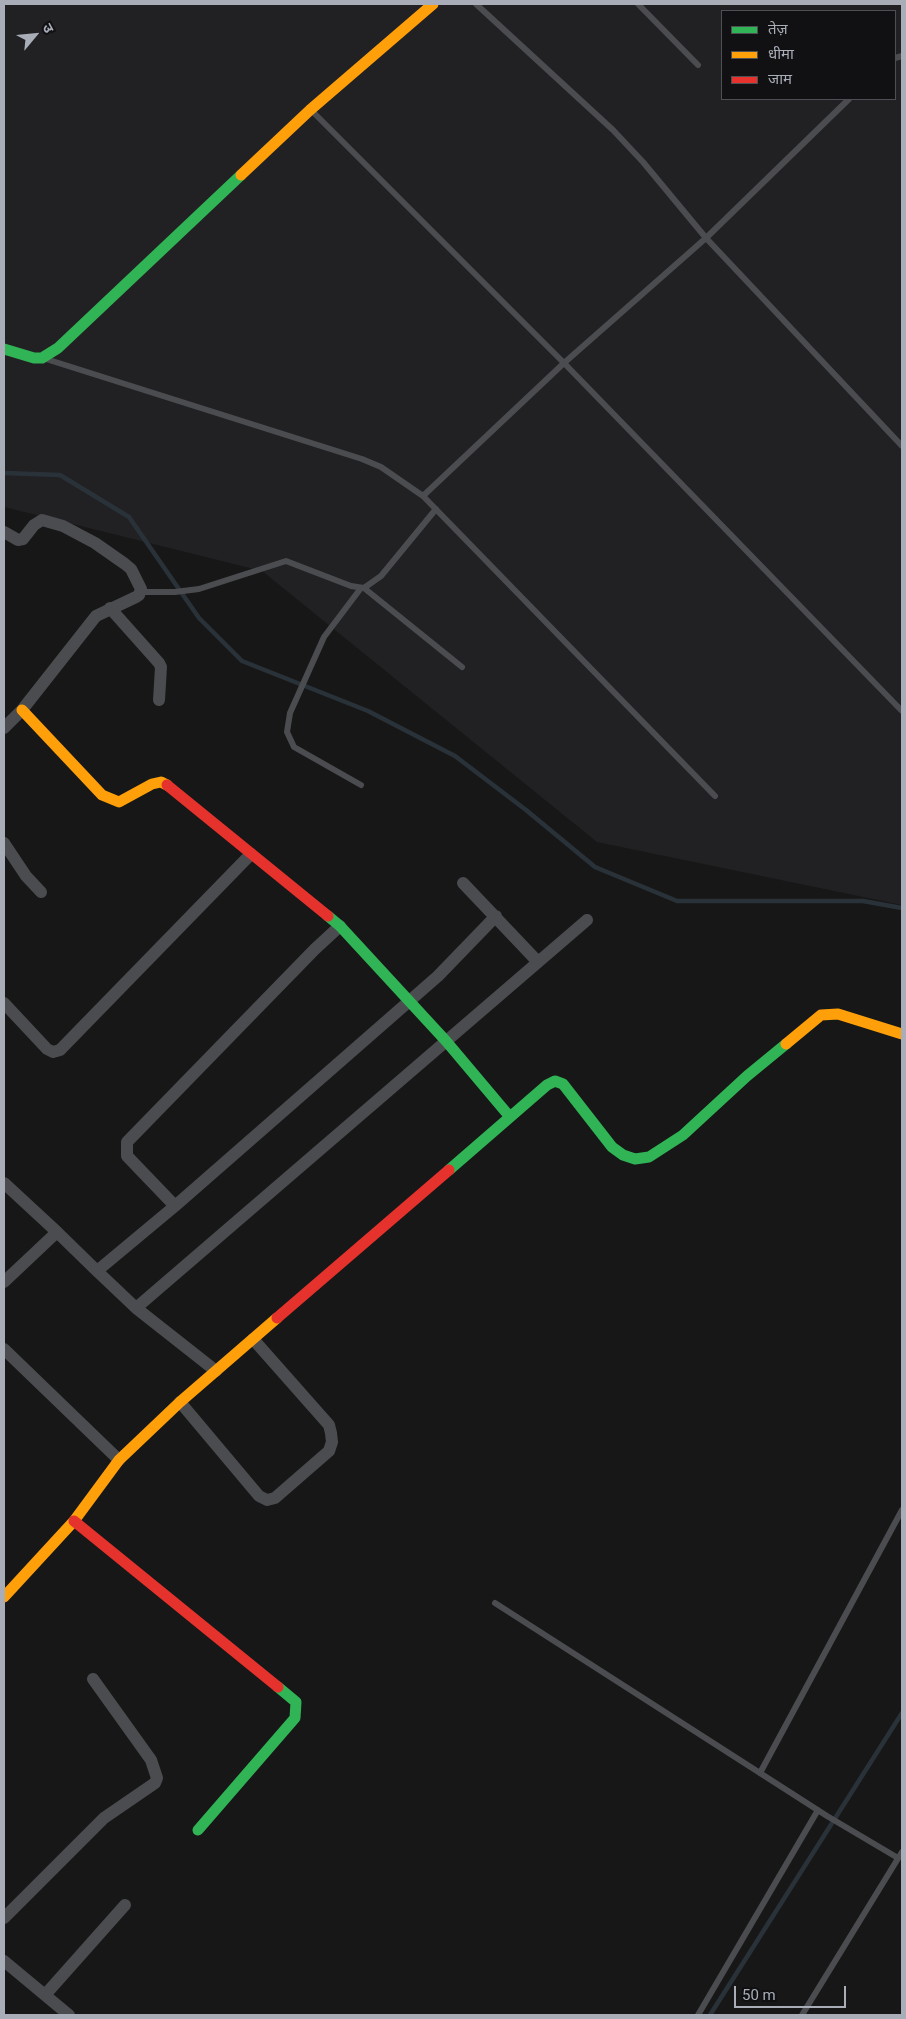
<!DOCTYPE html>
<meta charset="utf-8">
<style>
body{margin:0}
#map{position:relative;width:906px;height:2019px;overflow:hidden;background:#171717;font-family:Roboto,"Noto Sans Devanagari",sans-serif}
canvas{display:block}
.frame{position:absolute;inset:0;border:5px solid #a8adb8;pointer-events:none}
.legend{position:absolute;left:721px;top:10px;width:175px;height:90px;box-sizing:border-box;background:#111113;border:1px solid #4d4f55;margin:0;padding:6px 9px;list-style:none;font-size:15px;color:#a8adb8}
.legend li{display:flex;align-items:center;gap:10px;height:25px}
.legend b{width:25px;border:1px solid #4d4f55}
.north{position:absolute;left:10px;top:10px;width:50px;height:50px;-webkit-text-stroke:4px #111113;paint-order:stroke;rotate:62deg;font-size:14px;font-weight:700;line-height:20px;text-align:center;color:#a8adb8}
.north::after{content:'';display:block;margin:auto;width:18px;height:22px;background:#a8adb8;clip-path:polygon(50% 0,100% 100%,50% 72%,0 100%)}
.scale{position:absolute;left:734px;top:1986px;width:112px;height:22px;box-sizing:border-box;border:2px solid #a8adb8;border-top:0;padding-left:6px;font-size:15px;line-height:18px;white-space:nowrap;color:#a8adb8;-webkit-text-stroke:4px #111113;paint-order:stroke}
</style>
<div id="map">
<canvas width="906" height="2019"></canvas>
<div class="frame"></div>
<ul class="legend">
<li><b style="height:6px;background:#30b455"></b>तेज़</li>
<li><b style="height:6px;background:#ff9f0a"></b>धीमा</li>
<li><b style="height:6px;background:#e5322d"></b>जाम</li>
</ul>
<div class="north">उ</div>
<div class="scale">50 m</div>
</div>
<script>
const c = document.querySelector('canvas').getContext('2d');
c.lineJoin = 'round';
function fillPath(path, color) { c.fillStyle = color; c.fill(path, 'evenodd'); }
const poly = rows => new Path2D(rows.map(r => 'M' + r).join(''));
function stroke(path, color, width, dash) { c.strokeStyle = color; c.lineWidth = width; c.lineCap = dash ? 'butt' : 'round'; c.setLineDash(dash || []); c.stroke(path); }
fillPath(poly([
 [4,4,902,4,902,905,597,842,262,571,4,507],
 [722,11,895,11,895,99,722,99]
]), '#212123');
stroke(poly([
 [4,473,60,475,129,517,199,618,242,661,368,711,455,756,526,810,595,867,677,901,863,901,902,908],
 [710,2015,902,1713]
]), '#2a3239', 4.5);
stroke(poly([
 [476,4,613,130,643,162,706,238,902,446],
 [638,4,698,65],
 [895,58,902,56],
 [311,110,564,363,902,711],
 [46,359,362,459,381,467,423,496,715,796],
 [423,496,564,363,706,238,849,99],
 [361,588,324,637,290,713,287,732,294,747,361,785],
 [364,588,462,667],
 [140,592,175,592,199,589,286,561,351,586,364,588,381,576,436,509],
 [495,1603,827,1816,898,1858],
 [760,1773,902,1510],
 [698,2015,818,1810],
 [802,2015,902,1852]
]), '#4b4c50', 6);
stroke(poly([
 [4,532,18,540,23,539,34,525,42,520,63,526,95,543,125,564,131,569,141,589,139,595,136,597,96,616,22,710,4,728],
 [110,608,159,663,161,667,159,700],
 [4,843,26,876,41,892],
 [463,883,538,962],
 [4,1003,47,1049,53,1052,60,1050,251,854],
 [4,1183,57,1232],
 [175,1206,127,1156,127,1142,315,949,340,926],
 [97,1271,136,1308,587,920],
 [4,1282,57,1232,97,1271,175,1206,438,976,496,916],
 [136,1308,216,1371],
 [4,1349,119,1460],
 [180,1402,259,1496,267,1500,275,1498,283,1491,329,1451,332,1442,331,1433,329,1425,253,1339],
 [4,1918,104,1818,155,1783,157,1778,151,1760,93,1679],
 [4,1961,69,2015],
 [45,1995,125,1905]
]), '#4b4c50', 12);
stroke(poly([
 [4,349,34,358,42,358,58,348,241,175],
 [328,916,340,926,446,1041,510,1117],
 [449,1170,547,1085,555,1081,563,1084,612,1147,623,1155,635,1159,649,1157,683,1135,747,1076,786,1044],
 [198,1830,295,1718,296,1702,278,1687]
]), '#30b455', 11);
stroke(poly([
 [241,175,310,110,433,4],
 [22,710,102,795,119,802,152,784,161,782,167,785],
 [786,1044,821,1015,838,1014,902,1034],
 [4,1597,74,1521,119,1460,180,1402,277,1318]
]), '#ff9f0a', 11);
stroke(poly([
 [167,785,328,916],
 [277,1318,449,1170],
 [74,1521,278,1687]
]), '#e5322d', 11);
</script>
